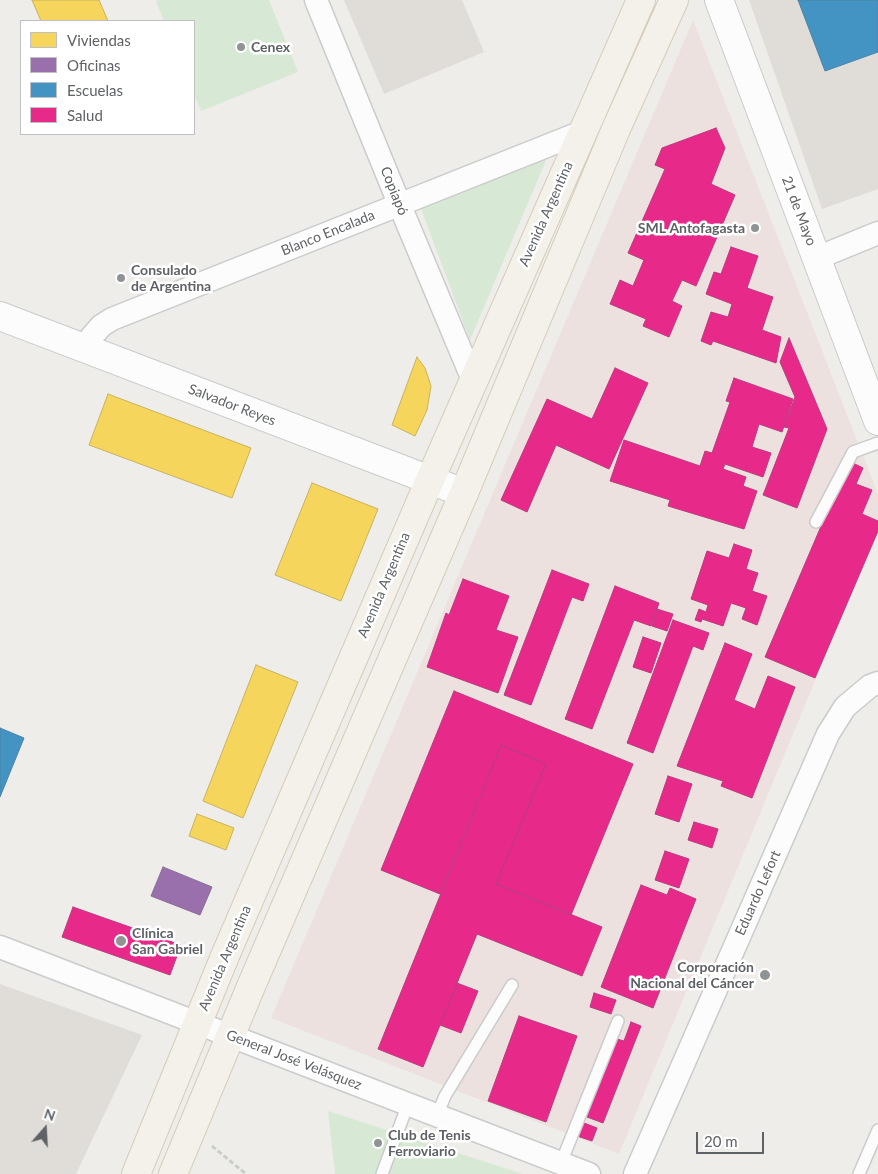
<!DOCTYPE html>
<meta charset="utf-8">
<style>
body{margin:0}
#map{position:relative;width:878px;height:1174px;overflow:hidden;background:#eeede9;font-family:Lato,sans-serif}
canvas{display:block}
.legend{position:absolute;left:20px;top:20px;width:175px;height:115px;box-sizing:border-box;background:#fff;border:1px solid #bfc0c2;margin:0;padding:6px 9px;list-style:none;font-size:15px;color:#5e6266}
.legend li{display:flex;align-items:center;gap:10px;height:25px}
.legend b{width:25px;border:1px solid #bfc0c2}
.north{position:absolute;left:20px;top:1104px;width:50px;height:50px;-webkit-text-stroke:4px #fff;paint-order:stroke;rotate:19deg;font-size:14px;font-weight:700;line-height:20px;text-align:center;color:#5e6266}
.north::after{content:'';display:block;margin:auto;width:18px;height:22px;background:#5e6266;clip-path:polygon(50% 0,100% 100%,50% 72%,0 100%)}
.scale{position:absolute;left:696px;top:1132px;width:68px;height:22px;box-sizing:border-box;border:2px solid #5e6266;border-top:0;padding-left:6px;font-size:15px;line-height:18px;white-space:nowrap;color:#5e6266;-webkit-text-stroke:4px #fff;paint-order:stroke}
</style>
<div id="map">
<canvas width="878" height="1174"></canvas>
<ul class="legend">
<li><b style="height:14px;background:#f6d55c"></b>Viviendas</li>
<li><b style="height:14px;background:#9970ab"></b>Oficinas</li>
<li><b style="height:14px;background:#4393c3"></b>Escuelas</li>
<li><b style="height:14px;background:#e7298a"></b>Salud</li>
</ul>
<div class="north">N</div>
<div class="scale">20 m</div>
</div>
<script>
const c = document.querySelector('canvas').getContext('2d');
c.lineJoin = 'round';
function fillPath(path, color) { c.fillStyle = color; c.fill(path, 'evenodd'); }
const poly = rows => new Path2D(rows.map(r => 'M' + r).join(''));
function stroke(path, color, width, dash) { c.strokeStyle = color; c.lineWidth = width; c.lineCap = dash ? 'butt' : 'round'; c.setLineDash(dash || []); c.stroke(path); }
function label(font, color, halo, rows, align = 'center') {
  c.font = font + ' Lato,sans-serif'; c.lineWidth = 5; c.setLineDash([]); c.textBaseline = 'middle'; c.strokeStyle = halo; c.fillStyle = color; for (const [text, x, y, turn = 0] of rows) {
    c.save(); c.translate(x, y); c.rotate((+turn || 0) * Math.PI / 180); c.textAlign = isNaN(turn) ? turn : align; if (halo) c.strokeText(text, 0, 0); c.fillText(text, 0, 0); c.restore();
  }
}
fillPath(poly([
 [344,0,462,0,484,52,384,94],
 [749,0,878,0,878,189,822,209],
 [0,984,142,1035,76,1174,0,1174]
]), '#e0ddd9');
fillPath(poly([
 [693,20,878,494,878,529,619,1154,271,1018]
]), '#ece1de');
fillPath(poly([
 [159,0,269,0,298,72,201,111,194,94,194,21,164,21,156,1],
 [547,158,470,340,420,206],
 [328,1111,523,1174,335,1174]
]), '#d7e9d5');
const homes = poly([
 [32,0,99,0,108,21,41,21,32,0],
 [417,357,425,368,431,386,427,410,415,436,392,425,417,357],
 [108,394,251,448,232,498,89,445,108,394],
 [312,483,378,509,341,601,275,575,312,483],
 [256,665,298,682,243,818,203,801,256,665],
 [197,814,234,828,226,850,189,836,197,814]
]);
fillPath(homes, '#f6d55c');
stroke(homes, '#c8b25f', 1);
const offices = poly([
 [163,867,212,887,200,915,151,896,163,867]
]);
fillPath(offices, '#9970ab');
stroke(offices, '#876c96', 1);
const schools = poly([
 [798,0,878,0,878,52,825,71,798,0],
 [0,728,24,738,0,797,0,728]
]);
fillPath(schools, '#4393c3');
stroke(schools, '#4b84a7', 1);
const health = poly([
 [716,128,725,148,711,184,735,195,696,286,682,280,672,301,682,306,669,337,643,326,646,319,610,304,620,280,633,286,644,260,628,253,665,169,655,165,662,148,716,128],
 [731,247,758,256,747,288,773,297,762,330,781,337,776,363,713,341,711,345,701,341,711,312,728,317,732,304,706,294,714,272,721,274,731,247],
 [789,338,827,429,797,508,763,495,789,428,784,427,795,397,780,362,789,338],
 [615,368,648,383,609,469,556,445,527,512,501,500,547,399,592,419,615,368],
 [734,378,793,399,782,432,759,424,752,447,771,453,763,477,725,464,723,469,746,477,743,486,757,491,744,529,668,506,670,500,610,481,624,440,700,466,705,451,712,453,730,402,726,401,734,378],
 [849,461,863,468,856,484,872,490,862,514,878,521,878,531,815,678,765,657,849,461],
 [734,544,752,550,746,569,758,573,752,591,767,596,757,625,742,619,746,608,731,603,723,626,702,619,701,622,695,620,699,609,706,612,708,605,691,599,707,551,729,558,734,544],
 [552,570,589,584,583,601,572,597,531,705,504,695,552,570],
 [463,579,509,596,496,630,518,637,498,693,427,667,446,613,449,615,463,579],
 [615,586,659,603,651,626,634,620,592,729,565,719,615,586],
 [657,609,673,614,667,631,652,626,657,609],
 [673,620,709,633,703,650,693,646,653,753,627,743,673,620],
 [643,637,661,643,651,673,633,667,643,637],
 [725,643,752,654,734,700,755,709,768,676,795,687,752,798,721,786,723,781,677,766,725,643],
 [454,691,633,764,571,915,496,884,546,764,501,745,440,894,381,870,454,691],
 [501,745,546,764,496,884,602,927,582,976,477,934,423,1067,378,1049,501,745],
 [668,776,692,784,679,822,655,814,668,776],
 [694,822,718,829,712,848,688,840,694,822],
 [665,851,689,859,679,888,655,880,665,851],
 [641,885,667,895,670,888,696,899,653,1008,601,987,641,885],
 [73,907,181,945,170,975,62,937,73,907],
 [457,983,478,991,461,1033,440,1025,457,983],
 [594,993,616,1000,611,1014,590,1007,594,993],
 [519,1016,577,1036,546,1122,488,1101,519,1016],
 [631,1022,641,1026,603,1123,587,1117,617,1039,624,1041,631,1022],
 [579,1121,597,1128,592,1141,574,1135,579,1121]
]);
fillPath(health, '#e7298a');
stroke(health, '#be3a7f', 1);
const service = poly([
 [816,522,853,452,878,443],
 [437,1115,445,1096,512,985],
 [561,1163,618,1021],
 [382,1174,408,1104],
 [859,1174,878,1130]
]);
const minor = poly([
 [316,0,403,213,473,380],
 [817,258,878,233],
 [83,347,101,326,112,319,582,132],
 [0,947,589,1174],
 [635,1174,828,734,845,707,870,686,878,683]
]);
const tertiary = poly([
 [719,0,878,421],
 [0,316,464,493]
]);
const primary = poly([
 [136,1174,225,956,430,480,641,0],
 [173,1174,252,984,464,493,616,129,674,0]
]);
stroke(service, '#cacbcb', 14);
stroke(minor, '#cacbcb', 25);
stroke(tertiary, '#cacbcb', 30);
stroke(primary, '#d5cdb8', 30);
stroke(poly([
 [212,1146,246,1174]
]), '#c9cecb', 3, [5, 2.5]);
stroke(service, '#fcfcfc', 11);
stroke(minor, '#fcfcfc', 22);
stroke(tertiary, '#fcfcfc', 28);
stroke(primary, '#f3f1e9', 28);
for (const [x, y, r, color] of [
 [241,47,5,"#909394"],
 [755,228,5,"#909394"],
 [121,278,5,"#909394"],
 [121,941,6,"#909394"],
 [765,975,6,"#909394"],
 [378,1143,5,"#909394"]
]) { const dot = new Path2D(); dot.arc(x, y, r, 0, 2 * Math.PI); c.fillStyle = color; c.fill(dot); stroke(dot, '#fff', 2); }
label('bold 14px', '#5e6266', '#fff', [
 ["Cenex",251,47],
 ["SML Antofagasta",745,228,"right"],
 ["Consulado",131,270],
 ["de Argentina",131,286],
 ["Clínica",132,933],
 ["San Gabriel",132,949],
 ["Corporación",754,967,"right"],
 ["Nacional del Cáncer",754,983,"right"],
 ["Club de Tenis",388,1135],
 ["Ferroviario",388,1151]
], 'left');
label('14px', '#5e6266', '#fff', [
 ["Copiapó",394,191,68],
 ["21 de Mayo",799,211,69],
 ["Avenida Argentina",546,214,-66],
 ["Blanco Encalada",328,233,-22],
 ["Salvador Reyes",232,405,21],
 ["Avenida Argentina",384,585,-67],
 ["Eduardo Lefort",758,893,-66],
 ["Avenida Argentina",225,958,-67],
 ["General José Velásquez",294,1060,21]
]);
</script>
